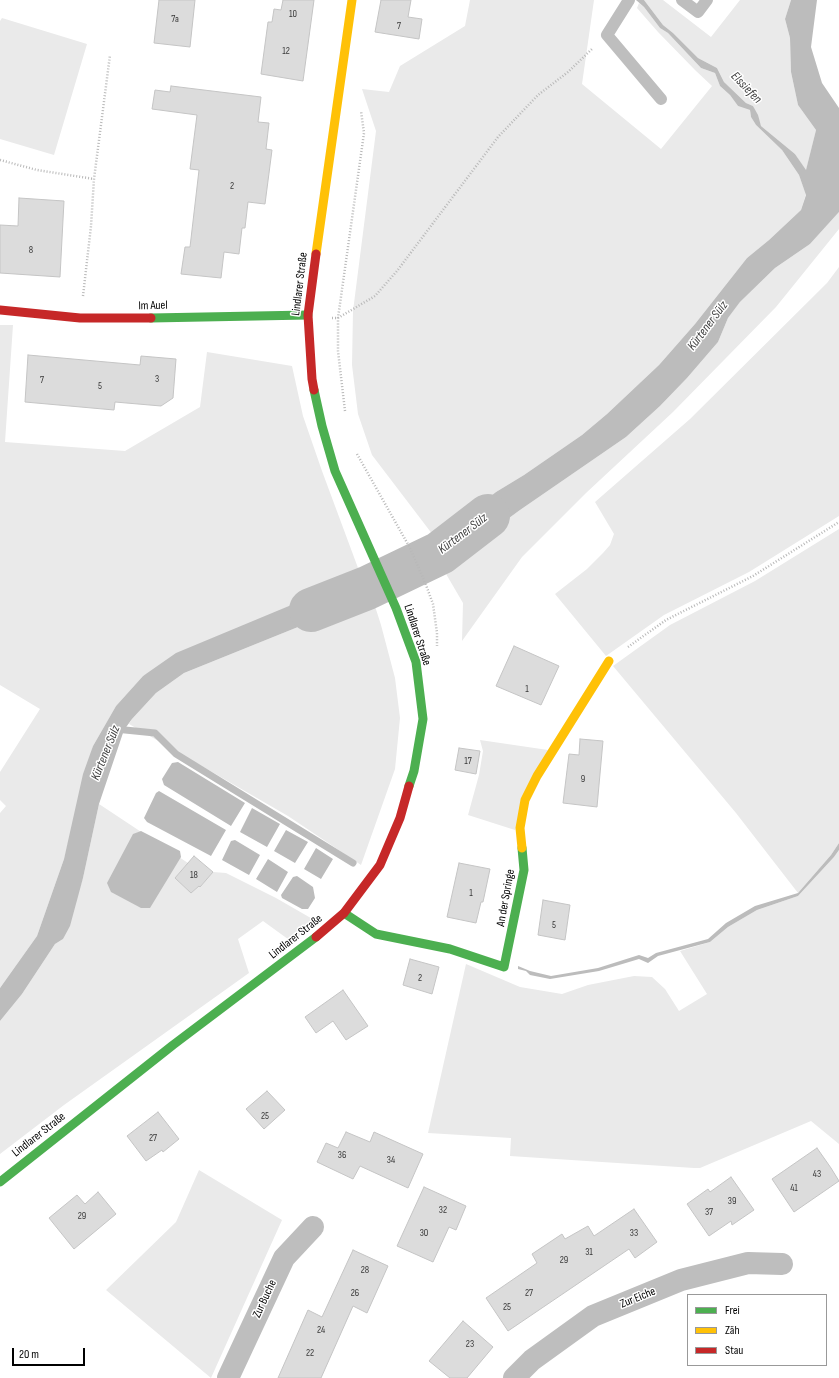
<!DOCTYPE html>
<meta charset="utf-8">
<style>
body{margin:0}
#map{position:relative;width:839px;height:1378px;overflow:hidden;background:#fff;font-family:"Sofia Sans Condensed",sans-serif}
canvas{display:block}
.legend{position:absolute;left:687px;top:1294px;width:140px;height:72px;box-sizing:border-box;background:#fff;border:1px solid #999;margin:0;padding:5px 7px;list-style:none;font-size:12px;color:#000}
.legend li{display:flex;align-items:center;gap:8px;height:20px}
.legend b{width:20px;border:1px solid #999}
.scale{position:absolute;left:12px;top:1348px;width:73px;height:18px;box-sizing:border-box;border:2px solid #000;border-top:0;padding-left:5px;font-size:12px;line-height:14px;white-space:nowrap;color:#000;-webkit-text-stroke:3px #fff;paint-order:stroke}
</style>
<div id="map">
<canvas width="839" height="1378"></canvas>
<ul class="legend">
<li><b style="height:5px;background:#4caf50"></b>Frei</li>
<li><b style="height:5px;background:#ffc107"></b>Zäh</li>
<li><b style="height:5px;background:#c62828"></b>Stau</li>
</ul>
<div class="scale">20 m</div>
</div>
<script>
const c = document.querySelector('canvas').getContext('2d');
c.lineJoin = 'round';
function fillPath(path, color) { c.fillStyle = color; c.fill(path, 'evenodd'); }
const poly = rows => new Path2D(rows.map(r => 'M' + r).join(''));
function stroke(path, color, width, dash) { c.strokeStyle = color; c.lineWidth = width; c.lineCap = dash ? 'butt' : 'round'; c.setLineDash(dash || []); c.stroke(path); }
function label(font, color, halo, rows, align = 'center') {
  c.font = font + ' "Sofia Sans Condensed",sans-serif'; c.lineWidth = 3; c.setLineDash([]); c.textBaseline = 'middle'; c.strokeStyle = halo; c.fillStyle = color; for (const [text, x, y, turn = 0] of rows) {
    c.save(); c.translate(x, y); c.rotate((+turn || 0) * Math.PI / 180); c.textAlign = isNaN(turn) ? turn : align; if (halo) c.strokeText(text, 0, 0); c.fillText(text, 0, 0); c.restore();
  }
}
fillPath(poly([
 [470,0,594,0,582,84,661,149,712,86,695,70,658,32,637,8,639,3,644,7,660,28,668,33,701,68,715,73,720,86,730,95,738,106,750,110,751,117,756,125,782,150,799,175,806,194,801,210,769,240,747,258,695,324,659,365,607,414,582,435,524,475,496,492,436,539,372,455,358,414,352,365,353,311,376,131,362,89,389,92,400,66,465,26],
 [644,0,663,0,711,37,740,0,791,0,785,19,790,38,791,72,798,105,816,130,806,171,795,154,761,126,753,106,746,103,724,82,717,68,698,58,673,33,663,25],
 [2,18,87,44,54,155,0,139,0,21],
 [839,212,839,229,776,307,673,412,586,493,522,557,462,641,463,603,442,567,520,510,626,437,660,406,687,378,718,342,728,318,740,302,775,268,810,244],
 [839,267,839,516,749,572,664,615,606,656,555,594,587,569,603,553,610,545,614,534,595,502,690,419,827,283],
 [0,325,13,325,5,442,125,451,200,407,207,352,292,366,303,416,322,471,361,576,285,608,143,676,116,706,93,746,64,859,37,936,0,988,0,813,6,806,0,800,0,772,40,709,0,685],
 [839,529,839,843,831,855,798,893,736,813,613,666,670,625,755,581],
 [373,600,381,625,395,678,400,718,395,769,361,865,288,816,129,724,132,719,156,693,184,673,355,604],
 [480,740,548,750,515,830,468,815,479,775,483,751],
 [99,804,188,863,175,878,191,893,199,886,200,887,213,872,226,873,276,898,316,921,292,942,263,921,238,939,249,973,64,1105,0,1154,0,1021,22,994,55,944,63,939,83,878],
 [839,850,839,1144,811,1121,700,1168,694,1168,510,1156,511,1138,428,1133,466,964,520,987,562,994,588,985,634,976,652,977,665,989,679,1011,707,994,680,951,710,942,728,927,757,910,798,896,834,857],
 [199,1170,282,1220,211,1378,106,1290,176,1222]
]), '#eaeaea');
fillPath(poly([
 [636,0,644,0,663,25,673,33,698,58,717,68,724,82,746,103,753,106,758,115,761,126,795,154,806,170,816,130,798,105,791,72,790,38,785,19,791,0,817,0,811,47,822,83,839,108,839,212,810,244,775,268,740,302,728,318,718,342,687,378,660,406,626,437,520,510,442,567,436,539,496,492,524,475,582,435,607,414,659,365,695,324,747,258,769,240,801,210,806,195,799,175,782,150,756,125,751,117,750,110,738,106,730,95,720,86,715,73,701,68,668,33,660,28,644,7],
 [361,576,373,600,355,604,184,673,156,693,132,719,124,730,99,804,83,878,70,926,63,939,55,944,22,994,0,1021,0,988,37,936,64,859,83,774,93,746,116,706,143,676,176,653],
 [178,762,245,803,231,826,164,785,162,779,172,763],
 [159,791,226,830,211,856,147,822,144,818,156,793],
 [252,808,280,824,267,847,240,832],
 [286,830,308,842,295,863,274,851],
 [141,831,180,851,181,857,150,908,141,908,111,892,107,883,133,834],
 [235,840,260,855,249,875,222,860,231,841],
 [839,843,839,850,834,857,798,896,757,910,728,927,710,942,658,956,648,963,639,959,599,971,550,979,530,975,526,971,518,969,518,966,530,971,551,976,598,968,639,955,648,958,656,953,708,939,726,923,755,906,798,893,831,855],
 [316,848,333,859,321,879,304,869],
 [268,859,288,872,277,892,256,879],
 [297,876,313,887,315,898,308,909,302,909,282,898,281,895,293,877]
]), '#bcbcbc');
stroke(poly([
 [115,729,155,733,176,754,353,863]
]), '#bcbcbc', 7);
stroke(poly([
 [311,610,367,588,440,553,488,516]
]), '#bcbcbc', 44);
const building = poly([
 [159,0,195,0,190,47,154,43,159,0],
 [283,0,314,0,303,81,261,74,268,22,272,22,274,9,281,10,283,0],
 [381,0,411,0,408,17,422,19,419,39,375,32,381,0],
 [171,86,261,97,258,122,269,123,266,149,272,150,265,204,248,202,245,228,242,228,239,254,224,252,221,278,181,274,185,247,190,247,199,170,190,169,197,115,152,109,155,90,170,92,171,86],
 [19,198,64,201,60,277,0,273,0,225,18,226,19,198],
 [28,355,140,365,141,356,176,359,173,398,161,406,115,402,114,410,25,402,28,355],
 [514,646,559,666,541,705,496,686,514,646],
 [580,739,603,741,597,807,563,803,569,754,579,755,580,739],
 [459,748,480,751,476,774,455,770,459,748],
 [194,856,213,872,200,887,199,886,191,893,175,878,194,856],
 [459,863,490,869,483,902,481,902,476,923,447,917,459,863],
 [543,900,570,905,565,940,538,935,543,900],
 [410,959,439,967,432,994,403,985,410,959],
 [343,990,368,1026,346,1040,333,1021,316,1033,305,1017,343,990],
 [267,1091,285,1110,264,1129,246,1109,267,1091],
 [158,1112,179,1139,163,1152,162,1150,146,1161,127,1136,158,1112],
 [346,1132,370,1142,374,1132,423,1154,408,1188,360,1166,353,1179,317,1162,326,1143,338,1148,346,1132],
 [817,1148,831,1168,839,1181,794,1212,772,1179,817,1148],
 [731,1177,754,1210,732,1225,731,1221,709,1236,687,1204,708,1189,710,1192,731,1177],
 [424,1187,466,1206,456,1230,449,1227,433,1262,397,1246,424,1187],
 [98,1192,116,1214,74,1249,49,1218,77,1195,85,1204,98,1192],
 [634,1209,657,1242,635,1258,629,1249,508,1331,486,1298,537,1263,532,1254,562,1234,565,1239,588,1226,594,1236,634,1209],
 [353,1250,388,1266,367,1313,353,1306,321,1378,278,1378,308,1310,322,1317,353,1250],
 [463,1321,493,1347,467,1378,450,1378,429,1361,463,1321]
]);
fillPath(building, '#dcdcdc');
stroke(building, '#c5c5c5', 1);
stroke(poly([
 [0,160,37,170,94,179],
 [83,296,91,226,94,179,110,55],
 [332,318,338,318,375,296,397,271,498,137,538,95,568,72,593,48],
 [345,411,338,351,338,318,364,133,361,111],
 [357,454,410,548,426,585,433,604,437,633,437,646],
 [628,647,666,620,753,576,839,522]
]), '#b8b8b8', 2.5, [1, 2]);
stroke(poly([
 [629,0,607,35,661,99],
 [682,0,698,12,707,0]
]), '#bebebe', 12);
stroke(poly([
 [228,1378,284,1258,313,1227],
 [514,1378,532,1360,593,1316,681,1280,748,1263,782,1264]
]), '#bebebe', 22);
stroke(poly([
 [151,318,308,315],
 [314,390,322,426,335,471,396,608,416,662,423,719,414,771,409,786],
 [344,913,376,934,450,949,504,967,524,870,522,848],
 [0,1182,173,1045,316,937]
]), '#4caf50', 9);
stroke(poly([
 [316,254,352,0],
 [522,848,520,828,525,800,537,776,609,661]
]), '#ffc107', 9);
stroke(poly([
 [0,310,80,318,151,318],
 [314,390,312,379,308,315,316,254],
 [316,937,344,913,380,865,400,818,409,786]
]), '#c62828', 9);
label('10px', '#373737', null, [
 ["10",293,14],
 ["7a",175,19],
 ["7",399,26],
 ["12",286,51],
 ["2",232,186],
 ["8",31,250],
 ["3",157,379],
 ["7",42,380],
 ["5",100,386],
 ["1",527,689],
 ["17",468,761],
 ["9",583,779],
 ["18",194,875],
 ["1",471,893],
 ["5",554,925],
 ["2",420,978],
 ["25",265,1116],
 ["27",153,1138],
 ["36",342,1155],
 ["34",391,1160],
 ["43",817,1174],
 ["41",794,1188],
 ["39",732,1201],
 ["32",443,1210],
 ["37",709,1212],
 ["29",82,1216],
 ["30",424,1233],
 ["33",634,1233],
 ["31",589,1252],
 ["29",564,1260],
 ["28",365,1270],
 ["26",355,1293],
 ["27",529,1293],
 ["25",507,1307],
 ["24",321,1330],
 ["23",470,1344],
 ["22",310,1353]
]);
label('12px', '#000', '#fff', [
 ["Lindlarer Straße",300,284,-83],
 ["Im Auel",153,306,-1],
 ["Lindlarer Straße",417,635,72],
 ["An der Springe",506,898,-80],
 ["Lindlarer Straße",296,937,-38],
 ["Lindlarer Straße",39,1135,-38],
 ["Zur Eiche",638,1298,-22],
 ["Zur Buche",265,1299,-65]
]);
label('italic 13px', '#404040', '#fff', [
 ["Elssiefen",746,88,46],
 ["Kürtener Sülz",708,326,-53],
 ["Kürtener Sülz",463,534,-37],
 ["Kürtener Sülz",106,753,-68]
]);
</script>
